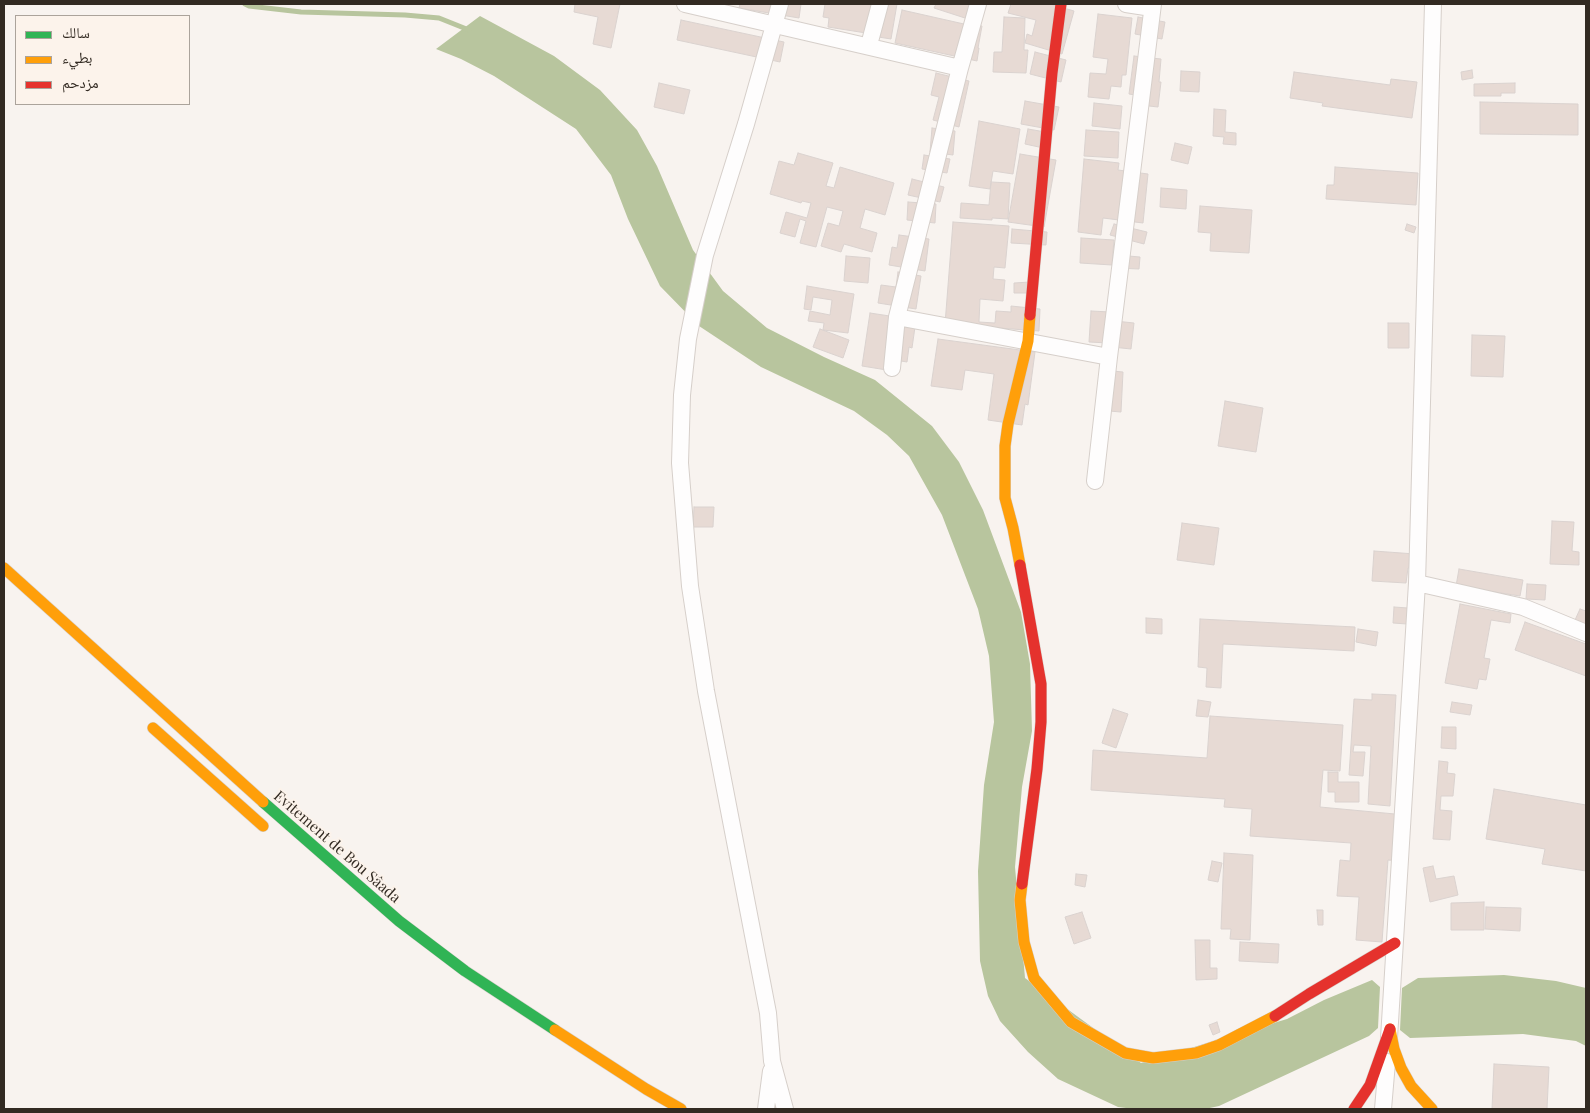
<!DOCTYPE html>
<meta charset="utf-8">
<style>
body{margin:0}
#map{position:relative;width:1590px;height:1113px;overflow:hidden;background:#f8f3ef;font-family:"Playfair Display","Noto Naskh Arabic",serif}
canvas{display:block}
.frame{position:absolute;inset:0;border:5px solid #322a22;pointer-events:none}
.legend{position:absolute;left:15px;top:15px;width:175px;height:90px;box-sizing:border-box;background:#fcf3eb;border:1px solid #aba39b;margin:0;padding:6px 9px;list-style:none;font-size:15px;color:#322a22}
.legend li{display:flex;align-items:center;gap:10px;height:25px}
.legend b{width:25px;border:1px solid #aba39b}
</style>
<div id="map">
<canvas width="1590" height="1113"></canvas>
<div class="frame"></div>
<ul class="legend">
<li><b style="height:6px;background:#30b455"></b>سالك</li>
<li><b style="height:6px;background:#ff9f0a"></b>بطيء</li>
<li><b style="height:6px;background:#e5322d"></b>مزدحم</li>
</ul>
</div>
<script>
const c = document.querySelector('canvas').getContext('2d');
c.lineJoin = 'round';
function fillPath(path, color) { c.fillStyle = color; c.fill(path, 'evenodd'); }
const poly = rows => new Path2D(rows.map(r => 'M' + r).join(''));
function stroke(path, color, width, dash) { c.strokeStyle = color; c.lineWidth = width; c.lineCap = dash ? 'butt' : 'round'; c.setLineDash(dash || []); c.stroke(path); }
function label(font, color, halo, rows, align = 'center') {
  c.font = font + ' "Playfair Display",serif'; c.lineWidth = 4; c.setLineDash([]); c.textBaseline = 'middle'; c.strokeStyle = halo; c.fillStyle = color; for (const [text, x, y, turn = 0] of rows) {
    c.save(); c.translate(x, y); c.rotate((+turn || 0) * Math.PI / 180); c.textAlign = isNaN(turn) ? turn : align; if (halo) c.strokeText(text, 0, 0); c.fillText(text, 0, 0); c.restore();
  }
}
fillPath(poly([
 [480,16,554,56,600,90,637,130,657,166,693,250,723,291,767,328,824,357,875,380,932,426,959,462,983,510,1021,612,1030,664,1032,731,1022,787,1015,867,1025,978,1141,1063,1287,1019,1324,1000,1372,980,1380,987,1378,1028,1369,1036,1219,1106,1205,1109,1134,1109,1118,1107,1058,1079,1028,1052,1000,1021,988,996,980,961,978,871,984,785,994,722,989,656,978,609,942,515,909,456,887,435,854,411,761,367,699,326,660,286,628,219,611,175,576,129,494,76,461,59,436,49],
 [1504,975,1556,981,1586,988,1586,1046,1576,1041,1523,1034,1410,1038,1400,1030,1402,988,1418,978]
]), '#b8c59e');
stroke(poly([
 [245,4,249,6,301,12,405,15,439,18,469,30]
]), '#b8c59e', 5);
const building = poly([
 [575,4,620,4,611,48,593,44,598,17,574,12,575,4],
 [740,4,801,4,799,18,739,8,740,4],
 [825,4,897,4,891,39,866,35,866,33,828,27,829,18,823,17,825,4],
 [936,4,973,4,968,19,934,8,936,4],
 [1011,4,1050,4,1074,11,1062,54,1025,43,1027,34,1032,36,1036,20,1008,13,1011,4],
 [902,10,964,24,965,22,982,26,978,48,979,48,977,61,895,43,902,10],
 [1098,14,1132,18,1126,75,1122,75,1121,87,1111,86,1109,99,1088,97,1090,73,1106,74,1108,59,1093,57,1098,14],
 [1004,17,1025,18,1024,50,1028,50,1026,73,993,72,994,52,1002,52,1004,17],
 [1138,17,1165,22,1162,39,1135,34,1138,17],
 [681,20,784,42,780,62,677,40,681,20],
 [1035,52,1066,60,1061,82,1030,74,1035,52],
 [1134,56,1161,59,1159,82,1161,82,1158,107,1140,105,1141,96,1129,94,1134,56],
 [1472,70,1473,78,1462,80,1461,72,1472,70],
 [1181,71,1200,72,1199,92,1180,91,1181,71],
 [1294,72,1390,85,1391,79,1417,82,1412,118,1322,106,1323,103,1290,98,1294,72],
 [936,73,969,81,959,127,933,120,939,97,931,95,936,73],
 [659,83,690,90,684,114,654,107,659,83],
 [1515,83,1515,93,1501,93,1501,96,1474,96,1474,84,1515,83],
 [1025,101,1059,107,1054,130,1021,124,1025,101],
 [1480,102,1578,104,1578,135,1480,134,1480,102],
 [1094,103,1122,106,1120,129,1092,126,1094,103],
 [1214,109,1226,110,1225,132,1236,133,1236,145,1223,144,1224,137,1213,136,1214,109],
 [979,121,1020,129,1013,174,993,171,990,189,969,186,979,121],
 [932,128,955,131,953,155,930,152,932,128],
 [1028,129,1051,133,1048,149,1025,144,1028,129],
 [1086,130,1119,132,1118,158,1084,156,1086,130],
 [1175,143,1192,147,1188,164,1171,160,1175,143],
 [798,153,833,163,826,186,834,188,840,167,894,183,885,215,865,209,860,228,877,233,872,252,844,244,841,252,821,246,828,223,839,226,843,211,827,207,816,247,800,243,806,221,800,219,795,237,780,233,786,212,807,218,811,203,802,201,801,203,770,194,779,161,794,165,798,153],
 [1020,154,1056,160,1044,227,1008,222,1020,154],
 [924,155,950,159,947,173,922,169,924,155],
 [1084,159,1119,163,1118,170,1148,174,1143,223,1103,218,1101,235,1078,232,1084,159],
 [1335,167,1418,173,1416,205,1326,199,1327,185,1334,185,1335,167],
 [912,179,944,187,940,202,908,195,912,179],
 [991,182,1010,183,1008,219,992,218,992,220,960,218,961,203,989,205,991,182],
 [1161,188,1187,190,1186,209,1160,207,1161,188],
 [908,202,936,204,935,223,907,220,908,202],
 [1200,206,1252,210,1249,253,1210,251,1211,233,1198,232,1200,206],
 [953,222,1009,226,1005,268,994,267,993,279,1005,280,1003,301,980,299,979,322,995,323,996,311,1011,312,1011,306,1040,309,1039,331,945,324,953,222],
 [1114,224,1147,232,1144,244,1110,235,1114,224],
 [1407,224,1416,227,1414,233,1405,230,1407,224],
 [1012,229,1047,232,1046,245,1011,243,1012,229],
 [899,235,929,239,925,271,889,265,892,247,897,248,899,235],
 [1081,238,1114,240,1112,265,1080,263,1081,238],
 [1117,255,1140,257,1139,269,1116,268,1117,255],
 [846,256,870,258,868,283,844,281,846,256],
 [898,272,921,276,916,309,878,303,881,285,896,287,898,272],
 [1030,282,1030,293,1014,293,1014,283,1030,282],
 [807,286,854,294,848,333,823,330,824,323,808,321,810,311,830,315,832,300,813,297,811,310,804,309,807,286],
 [1091,311,1110,312,1108,343,1089,342,1091,311],
 [870,313,916,320,912,348,909,347,907,362,901,361,899,372,862,366,870,313],
 [1115,321,1134,323,1131,349,1112,347,1115,321],
 [1388,323,1409,323,1409,348,1388,348,1388,323],
 [820,329,849,340,843,358,813,347,820,329],
 [1472,335,1505,336,1503,377,1471,376,1472,335],
 [938,339,1035,352,1028,405,1025,404,1022,425,988,420,994,374,965,370,962,390,931,386,938,339],
 [1102,370,1123,372,1121,412,1109,411,1102,370],
 [1225,401,1263,408,1256,452,1218,446,1225,401],
 [694,507,714,507,713,527,693,527,694,507],
 [1552,521,1574,522,1572,551,1579,552,1579,565,1550,564,1552,521],
 [1182,523,1219,528,1214,565,1177,560,1182,523],
 [1374,551,1415,554,1414,568,1408,568,1406,583,1372,581,1374,551],
 [1459,569,1523,580,1520,596,1456,586,1459,569],
 [1527,584,1546,585,1545,600,1526,599,1527,584],
 [1460,604,1511,614,1510,623,1491,620,1484,658,1490,659,1486,680,1479,679,1477,689,1445,683,1460,604],
 [1394,607,1408,608,1407,624,1393,623,1394,607],
 [1580,609,1586,611,1586,625,1575,620,1580,609],
 [1146,618,1162,619,1162,634,1146,633,1146,618],
 [1200,619,1355,627,1354,651,1223,644,1221,688,1206,687,1207,668,1198,667,1200,619],
 [1525,622,1586,644,1586,676,1515,650,1525,622],
 [1358,629,1378,632,1376,646,1356,642,1358,629],
 [1372,694,1396,695,1390,806,1368,804,1371,746,1354,745,1353,752,1365,752,1363,776,1349,775,1354,699,1372,700,1372,694],
 [1198,700,1211,702,1208,717,1196,716,1198,700],
 [1452,702,1472,705,1470,715,1450,712,1452,702],
 [1113,709,1128,714,1116,748,1102,743,1113,709],
 [1210,716,1343,725,1340,771,1323,770,1320,807,1395,814,1399,861,1388,860,1382,942,1356,940,1359,897,1337,896,1340,860,1350,861,1351,843,1250,836,1252,809,1224,807,1225,799,1091,790,1093,750,1207,758,1210,716],
 [1442,727,1456,727,1456,749,1441,748,1442,727],
 [1439,761,1448,762,1447,773,1455,774,1453,796,1441,796,1440,810,1452,811,1450,840,1433,839,1439,761],
 [1328,772,1338,772,1338,782,1359,782,1359,802,1335,802,1335,792,1328,792,1328,772],
 [1494,789,1586,805,1586,871,1542,864,1545,849,1486,839,1494,789],
 [1224,853,1253,855,1250,940,1230,939,1231,929,1221,929,1224,853],
 [1212,861,1222,863,1218,882,1208,880,1212,861],
 [1433,866,1436,879,1454,876,1458,895,1430,902,1423,868,1433,866],
 [1076,874,1087,875,1085,887,1075,885,1076,874],
 [1484,902,1484,930,1451,930,1451,903,1484,902],
 [1486,907,1521,908,1520,931,1485,929,1486,907],
 [1317,910,1323,910,1323,925,1318,925,1317,910],
 [1082,912,1091,938,1074,944,1065,917,1082,912],
 [1195,940,1210,940,1210,968,1217,968,1217,979,1196,980,1195,940],
 [1240,942,1279,944,1278,963,1239,961,1240,942],
 [1217,1022,1220,1032,1213,1035,1209,1025,1217,1022],
 [1494,1064,1549,1067,1547,1109,1492,1109,1494,1064]
]);
fillPath(building, '#e7dad4');
stroke(building, '#dad2cf', 1);
const street = poly([
 [685,4,960,68],
 [780,4,746,124,705,255,688,339,682,395,680,463,690,586,706,691,768,1013,772,1061,785,1109],
 [1126,4,1152,8],
 [869,45,880,4],
 [897,317,1109,357],
 [892,368,897,317,960,68,978,4],
 [1095,481,1109,357,1153,4],
 [1417,583,1523,607,1586,633],
 [1389,1038,1417,583,1433,4],
 [766,1109,771,1071],
 [1383,1109,1387,1062]
]);
const fast = poly([
 [263,802,399,921,465,971,555,1030]
]);
const slow = poly([
 [1020,565,1013,528,1005,498,1005,446,1008,424,1028,341,1030,315],
 [4,568,263,802],
 [153,728,263,826],
 [1022,884,1020,900,1024,942,1034,978,1071,1022,1125,1053,1153,1058,1196,1053,1219,1045,1275,1016],
 [1390,1029,1394,1049,1401,1068,1411,1086,1432,1109],
 [555,1030,646,1089,681,1109]
]);
const jam = poly([
 [1030,315,1052,73,1061,4],
 [1020,565,1041,684,1041,722,1037,769,1022,884],
 [1275,1016,1309,994,1395,943],
 [1354,1109,1370,1085,1390,1029]
]);
stroke(street, '#d6cfca', 18);
stroke(fast, '#d6cfca', 12);
stroke(slow, '#d6cfca', 12);
stroke(jam, '#d6cfca', 12);
stroke(street, '#fefdfd', 16);
stroke(fast, '#30b455', 11);
stroke(slow, '#ff9f0a', 11);
stroke(jam, '#e5322d', 11);
label('15px', '#322a22', '#fcf3eb', [
 ["Evitement de Bou Sâada",337,847,41]
]);
</script>
